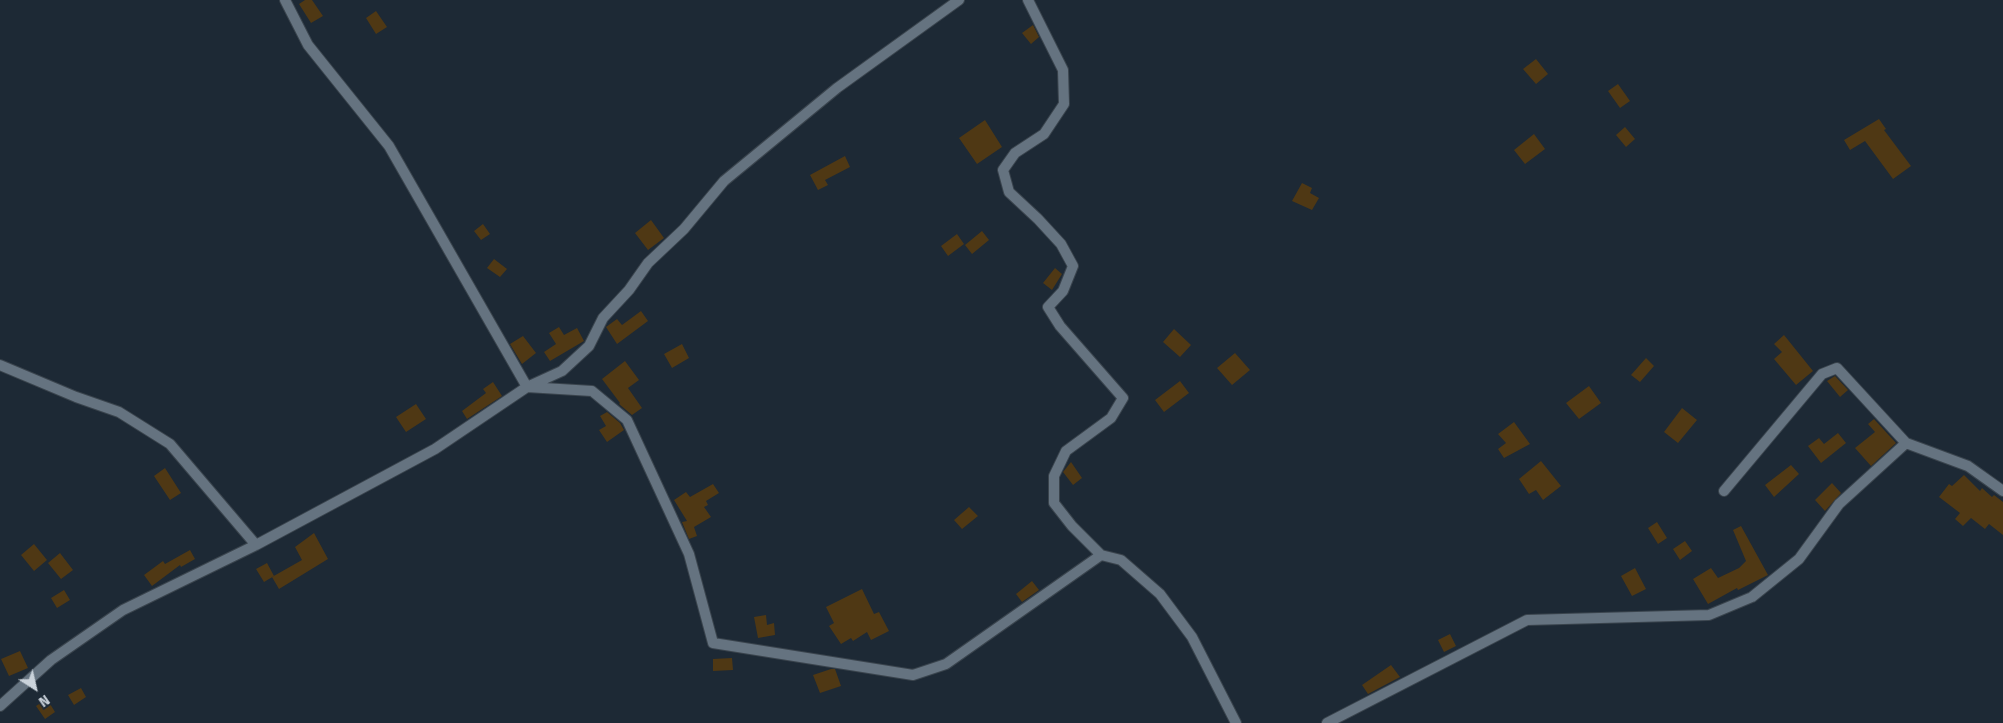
<!DOCTYPE html>
<style>
body{margin:0}
#map{position:relative;width:2003px;height:723px;overflow:hidden;background:#1d2935;font-family:"Fira Sans",sans-serif}
canvas{display:block}
.north{position:absolute;left:10px;top:663px;width:50px;height:50px;-webkit-text-stroke:4px #1d2935;paint-order:stroke;rotate:145deg;font-size:14px;font-weight:700;line-height:20px;text-align:center;color:#cad2da}
.north::after{content:'';display:block;margin:auto;width:18px;height:22px;background:#cad2da;clip-path:polygon(50% 0,100% 100%,50% 72%,0 100%)}
</style>
<div id="map">
<canvas width="2003" height="723"></canvas>
<div class="north">N</div>
</div>
<script>
const c = document.querySelector('canvas').getContext('2d');
c.lineJoin = 'round';
function fillPath(path, color) { c.fillStyle = color; c.fill(path, 'evenodd'); }
const poly = rows => new Path2D(rows.map(r => 'M' + r).join(''));
function stroke(path, color, width, dash) { c.strokeStyle = color; c.lineWidth = width; c.lineCap = dash ? 'butt' : 'round'; c.setLineDash(dash || []); c.stroke(path); }
fillPath(poly([
 [305,0,312,0,323,16,311,23,299,4],
 [376,11,387,27,376,34,366,18],
 [1033,25,1039,37,1031,44,1022,33],
 [1536,59,1548,74,1536,84,1523,69],
 [1618,84,1630,101,1620,108,1608,91],
 [1879,119,1886,129,1884,130,1911,166,1893,179,1865,141,1850,150,1844,140],
 [985,120,1002,147,977,164,959,138],
 [1625,127,1635,139,1626,147,1616,135],
 [1534,134,1545,149,1525,164,1514,150],
 [845,156,850,167,825,180,828,185,818,190,810,175],
 [1302,183,1312,188,1310,193,1319,198,1312,210,1292,201],
 [651,220,664,238,648,250,635,233],
 [483,224,490,234,481,240,474,231],
 [982,231,989,240,972,254,965,245],
 [957,234,964,244,948,256,941,246],
 [494,259,507,269,500,277,487,268],
 [1055,268,1062,274,1052,290,1043,283],
 [641,311,648,321,617,344,606,327,617,319,622,325],
 [559,327,564,335,577,328,584,341,550,361,544,352,556,344,549,333],
 [1174,329,1191,345,1180,357,1163,342],
 [1784,335,1813,371,1796,385,1774,359,1782,352,1774,344],
 [523,336,536,353,522,364,510,344],
 [682,344,689,358,672,368,664,354],
 [1235,353,1250,370,1232,385,1217,368],
 [1646,358,1654,366,1640,382,1631,375],
 [625,361,639,380,628,388,642,408,632,415,619,404,620,403,602,379],
 [1835,376,1848,390,1840,397,1827,381],
 [1180,381,1189,393,1164,412,1155,400],
 [493,382,502,396,467,419,462,411,486,393,483,389],
 [1589,386,1601,403,1579,419,1566,403],
 [416,404,426,419,406,432,396,417],
 [1682,408,1697,420,1678,443,1664,432],
 [607,412,620,423,624,430,607,442,599,430,606,426,600,416],
 [1874,419,1896,443,1871,466,1855,448,1875,432,1868,424],
 [1514,422,1530,444,1504,458,1498,449,1506,443,1498,434],
 [1838,433,1846,443,1821,463,1808,446,1819,438,1824,444],
 [1541,461,1561,486,1543,500,1536,490,1529,494,1519,479],
 [1071,462,1082,478,1073,485,1063,472],
 [1791,465,1799,474,1774,497,1765,485],
 [165,468,181,493,170,500,154,476],
 [1964,475,1980,491,1982,488,1992,497,1994,495,2003,502,2003,535,1989,524,1985,529,1971,518,1963,526,1955,519,1960,513,1939,497,1949,484,1952,486],
 [1832,483,1841,493,1825,511,1815,500],
 [713,484,719,493,706,501,708,505,704,507,711,517,694,527,697,536,689,539,682,522,687,521,674,500,686,492,690,497],
 [969,507,978,516,962,529,954,520],
 [1657,522,1667,538,1658,544,1648,528],
 [1741,526,1768,575,1738,590,1737,588,1708,604,1693,579,1711,568,1718,578,1739,568,1746,561,1733,530],
 [314,533,328,559,279,589,272,577,302,560,295,547],
 [1685,541,1692,551,1680,560,1673,549],
 [34,544,47,560,34,571,21,555],
 [190,550,195,559,181,567,180,565,152,586,144,575,163,561,165,564],
 [60,553,73,570,61,579,48,563],
 [267,563,274,576,264,582,256,569],
 [1635,568,1646,589,1632,596,1621,576],
 [1032,581,1039,590,1022,602,1016,594],
 [862,589,874,614,879,612,889,631,871,640,867,632,853,641,851,638,841,644,829,626,834,623,826,607],
 [64,590,70,600,57,608,51,598],
 [766,615,767,625,774,623,775,635,758,638,754,617],
 [1450,634,1456,646,1444,652,1438,640],
 [20,651,28,668,9,676,1,659],
 [732,658,733,670,713,671,713,659],
 [1391,665,1400,677,1368,694,1362,685],
 [831,669,835,669,841,686,820,693,813,675],
 [81,688,86,697,74,705,68,695],
 [47,699,55,712,45,719,36,706]
]), '#4f3814');
const street = poly([
 [285,0,308,45,389,146,527,387,562,371,589,346,603,318,629,290,648,263,684,229,724,181,837,88,959,0],
 [1028,0,1063,70,1064,104,1044,134,1015,153,1003,170,1009,192,1038,219,1061,244,1073,266,1063,291,1048,307,1060,326,1123,398,1111,418,1066,451,1054,476,1054,503,1072,526,1101,555,1121,560,1160,594,1192,637,1236,723],
 [0,365,76,397,119,412,170,444,256,545],
 [1724,491,1822,374,1837,368,1906,443],
 [0,706,51,660,123,610,256,545,435,449,527,387,592,391,627,420,689,554,713,643,913,675,946,664,1101,555],
 [1327,723,1527,620,1709,615,1752,597,1799,559,1839,504,1906,443,1968,466,2003,491]
]);
stroke(street, '#3a444d', 12);
stroke(street, '#657380', 10);
</script>
